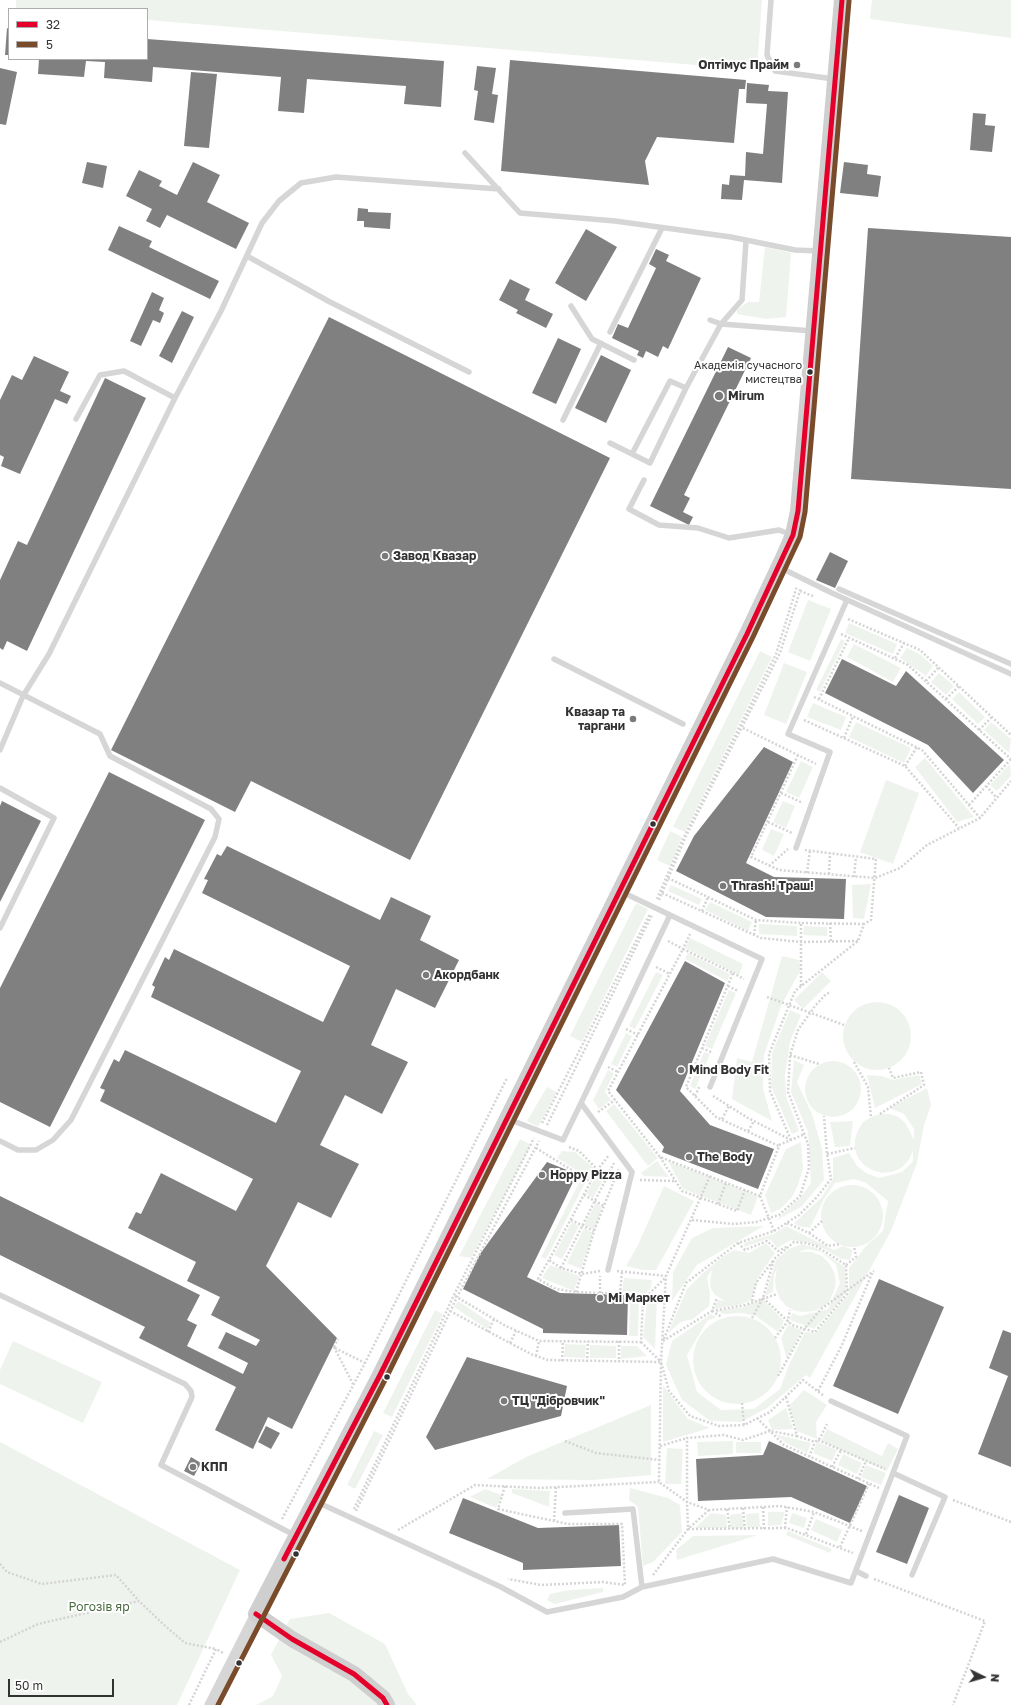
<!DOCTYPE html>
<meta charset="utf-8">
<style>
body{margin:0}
#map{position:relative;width:1011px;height:1705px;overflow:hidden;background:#fff;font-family:"Golos Text",sans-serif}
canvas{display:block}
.legend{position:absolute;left:8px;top:8px;width:140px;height:52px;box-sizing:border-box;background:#fff;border:1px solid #adadad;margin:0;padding:5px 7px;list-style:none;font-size:12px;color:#323232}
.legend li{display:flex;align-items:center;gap:8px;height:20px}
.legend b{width:20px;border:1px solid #adadad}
.north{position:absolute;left:963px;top:1657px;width:40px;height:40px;-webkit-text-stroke:3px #fff;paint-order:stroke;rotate:95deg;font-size:11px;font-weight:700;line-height:16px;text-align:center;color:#323232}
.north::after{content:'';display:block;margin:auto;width:14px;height:18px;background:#323232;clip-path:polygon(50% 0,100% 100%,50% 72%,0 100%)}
.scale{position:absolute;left:8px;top:1679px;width:106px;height:18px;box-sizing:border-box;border:2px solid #323232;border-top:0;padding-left:5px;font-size:12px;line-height:14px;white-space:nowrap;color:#323232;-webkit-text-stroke:3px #fff;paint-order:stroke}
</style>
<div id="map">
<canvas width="1011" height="1705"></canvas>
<ul class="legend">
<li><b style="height:5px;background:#e4002b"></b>32</li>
<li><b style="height:5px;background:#7a4b2a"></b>5</li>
</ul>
<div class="north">N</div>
<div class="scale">50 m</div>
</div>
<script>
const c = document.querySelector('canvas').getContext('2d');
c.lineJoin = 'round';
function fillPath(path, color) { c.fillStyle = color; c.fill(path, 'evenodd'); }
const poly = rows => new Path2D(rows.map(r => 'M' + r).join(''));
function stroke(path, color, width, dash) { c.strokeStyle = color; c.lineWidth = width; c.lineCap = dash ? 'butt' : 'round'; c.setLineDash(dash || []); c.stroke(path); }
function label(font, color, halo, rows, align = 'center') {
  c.font = font + ' "Golos Text",sans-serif'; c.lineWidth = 4; c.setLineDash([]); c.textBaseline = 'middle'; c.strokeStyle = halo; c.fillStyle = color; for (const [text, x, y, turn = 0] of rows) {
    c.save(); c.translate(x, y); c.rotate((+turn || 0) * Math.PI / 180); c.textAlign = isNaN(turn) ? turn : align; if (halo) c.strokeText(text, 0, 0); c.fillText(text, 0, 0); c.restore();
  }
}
fillPath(poly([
 [16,0,762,0,757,70,147,20,147,9,16,9],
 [872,0,1011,0,1011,38,870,19],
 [765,247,791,253,786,317,766,319,737,314,737,310,748,302,759,302],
 [808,600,831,609,810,661,788,652],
 [849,623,897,644,893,654,845,633],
 [841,639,845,641,820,692,816,690],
 [854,644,901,668,893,682,847,657],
 [907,648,921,655,933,666,926,676,900,658],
 [760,651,772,657,685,832,673,827],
 [784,663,807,672,786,724,764,715],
 [939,673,954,686,946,695,931,682],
 [959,692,985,717,978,724,952,699],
 [813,703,846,717,841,730,807,717],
 [856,722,911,748,904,763,849,737],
 [991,722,1011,739,1009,753,984,730],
 [925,758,974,817,957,822,915,767],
 [801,761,813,767,799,798,786,792],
 [1010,764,1011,776,997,791,990,785],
 [886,780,919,793,893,864,860,852],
 [783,801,795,806,786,828,773,822],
 [771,829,784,834,774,856,762,850],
 [670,831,682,837,670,866,657,860],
 [871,884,864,919,853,918,852,885],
 [671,885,702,899,699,905,668,891],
 [710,902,752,922,748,931,705,910],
 [636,903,648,909,582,1042,570,1036],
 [759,924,797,926,797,936,759,934],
 [804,926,827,927,827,936,803,935],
 [690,938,743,964,739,975,685,948],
 [688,953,730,974,727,981,685,959],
 [782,956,799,960,801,969,781,1006,764,1055,763,1088,772,1121,732,1099,737,1058,752,1062],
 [656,972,663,975,635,1029,629,1026],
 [822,972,831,981,803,1009,794,1000],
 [729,990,736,993,712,1049,705,1046],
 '843 1036a34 34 0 1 1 68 0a34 34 0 1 1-68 0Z',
 [790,1010,801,1015,790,1042,785,1075,786,1096,799,1131,792,1134,771,1086,772,1053],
 [626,1033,632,1036,617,1067,611,1064],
 [704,1052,710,1054,695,1089,690,1086],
 [794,1060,804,1065,797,1082,812,1114,822,1149,824,1180,801,1207,775,1221,800,1198,811,1183,808,1132,791,1092],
 '805 1089a28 28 0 1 1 56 0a28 28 0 1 1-56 0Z',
 [608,1070,614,1073,605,1092,611,1100,599,1109,593,1100],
 [867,1075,881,1076,893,1080,919,1075,922,1084,875,1108],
 [547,1087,557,1092,538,1127,527,1121],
 [927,1088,931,1105,924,1125,917,1163,891,1231,810,1378,806,1375,767,1408,741,1422,710,1421,682,1400,666,1365,672,1341,711,1314,716,1317,707,1321,687,1355,697,1392,721,1410,754,1409,780,1389,789,1365,805,1332,816,1333,849,1294,849,1268,866,1246,883,1231,888,1201,866,1183,854,1179,835,1183,824,1199,810,1228,798,1226,794,1223,821,1198,833,1179,833,1158,849,1153,857,1166,866,1173,879,1178,902,1172,913,1161,913,1151,908,1161,901,1168,892,1172,882,1173,872,1170,864,1165,858,1158,855,1149,855,1139,858,1130,863,1122,871,1117,880,1114,890,1114,899,1117,906,1124,914,1140,914,1129,904,1114,889,1108],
 [614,1104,658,1158,648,1166,606,1111],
 [853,1121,850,1146,835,1147,830,1122],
 [520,1139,531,1145,471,1258,459,1256],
 [801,1142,803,1168,798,1185,792,1197,780,1209,771,1213,765,1195,786,1149],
 [562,1151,575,1152,595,1169,590,1179,557,1158],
 [657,1161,669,1177,644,1176,641,1173],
 [668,1161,758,1196,751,1215,683,1189],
 [597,1175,604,1178,593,1198,586,1194],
 [580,1181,585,1183,546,1259,541,1257],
 '821 1216a31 31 0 1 1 62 0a31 31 0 1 1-62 0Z',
 [664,1186,694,1201,656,1270,643,1270,626,1266,638,1245],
 [596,1203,602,1207,595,1230,584,1225],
 [572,1222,579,1226,562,1259,554,1255],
 [764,1226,697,1265,672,1301,673,1272,692,1238,713,1228],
 [786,1226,834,1250,843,1246,853,1250,850,1260,841,1259,823,1248,806,1242,791,1240,777,1248,771,1240,767,1239,745,1247,743,1243,774,1234],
 [584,1228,593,1233,581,1269,567,1263],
 [766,1243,775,1253,758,1277,751,1300,742,1304,714,1309,718,1300,725,1301,715,1295,711,1289,710,1283,712,1270,707,1277,710,1295,709,1306,693,1319,681,1322,668,1333,687,1289,702,1274,721,1258,734,1250,749,1253],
 [802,1244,816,1248,845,1267,846,1291,841,1300,814,1329,790,1320,792,1313,800,1316,828,1309,840,1283,836,1264,821,1252,808,1249,798,1252,812,1252,822,1256,829,1263,834,1272,836,1282,834,1291,830,1300,823,1307,814,1311,805,1312,795,1311,786,1306,780,1299,776,1289,775,1279,777,1270,774,1274,773,1292,765,1296,776,1260,789,1249],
 [550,1265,579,1276,574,1291,542,1278],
 [624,1278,652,1280,651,1288,646,1293,622,1292],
 [657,1294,655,1349,643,1337,647,1302],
 [630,1298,639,1298,638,1336,629,1336],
 [762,1299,784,1321,778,1332,756,1316,742,1313,724,1314,716,1311,743,1307],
 [458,1301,491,1323,487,1329,454,1307],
 [435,1310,443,1314,392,1417,383,1413],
 '693 1360a44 44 0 1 1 88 0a44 44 0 1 1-88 0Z',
 [788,1325,802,1330,787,1359,781,1338],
 [13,1341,102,1382,83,1423,0,1384,0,1370],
 [565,1344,586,1345,585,1358,564,1357],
 [590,1345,616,1346,616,1358,590,1358],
 [621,1346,637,1346,647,1356,621,1359],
 [663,1385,688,1419,710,1428,663,1442],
 [804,1390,827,1405,816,1422,817,1439,797,1431,789,1406],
 [651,1405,651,1475,593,1480,487,1479,526,1457],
 [786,1408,793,1429,772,1430,768,1420],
 [827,1429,882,1456,888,1443,898,1449,887,1471,821,1441],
 [374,1431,383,1435,355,1489,347,1485],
 [775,1434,811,1443,807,1453,786,1443],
 [733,1441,733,1454,698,1456,697,1442],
 [0,1442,240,1570,177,1705,0,1705],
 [736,1442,761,1442,761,1453,736,1453],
 [817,1442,837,1450,832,1461,813,1453],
 [667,1448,683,1449,681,1484,665,1484],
 [843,1454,862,1463,857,1474,838,1465],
 [866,1465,886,1473,881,1485,861,1477],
 [630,1488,668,1498,680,1505,682,1532,653,1562,643,1566,638,1507,629,1500],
 [485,1489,502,1495,496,1508,470,1497],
 [512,1489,550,1491,549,1507,512,1493],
 [768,1512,785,1512,781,1525,768,1526],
 [711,1513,726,1515,727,1528,695,1528],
 [742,1513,744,1528,731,1529,730,1515],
 [759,1513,760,1527,747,1528,746,1514],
 [792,1513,807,1518,804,1528,789,1523],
 [816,1519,842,1530,837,1542,811,1530],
 [788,1531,832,1549,830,1553,786,1535],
 [758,1535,677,1560,676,1550,693,1536],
 [603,1588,603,1592,555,1604,547,1600,550,1594,569,1590],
 [329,1613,385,1644,408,1694,417,1705,256,1705,273,1696,282,1676,271,1655,290,1619]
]), '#eff3ed');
fillPath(poly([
 [7,28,9,29,9,55,5,55],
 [147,39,444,61,441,107,404,104,406,86,307,79,304,113,278,111,281,77,153,67,152,82,104,78,105,62,86,61,84,77,38,74,39,59,147,59],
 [510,60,746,80,745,89,739,89,734,143,657,137,645,161,649,185,501,171],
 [477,66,496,68,492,94,498,95,494,123,474,120,478,91,474,90],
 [0,68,17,72,6,125,0,124],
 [191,72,217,74,209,148,184,146],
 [747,83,769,85,768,91,788,92,782,183,744,180,742,200,721,199,722,184,729,185,730,175,745,176,746,152,763,154,767,104,746,103],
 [973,113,986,114,985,125,995,126,992,152,970,150],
 [87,162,107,166,103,188,82,183],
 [193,162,220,175,207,202,249,223,236,249,167,215,160,228,146,221,152,209,126,196,139,170,162,181,159,186,177,195],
 [844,162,868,165,867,174,881,176,878,197,840,193],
 [358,208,368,209,368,212,391,213,390,229,364,227,364,221,357,221],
 [119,226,152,241,149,247,219,281,210,299,108,250],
 [868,228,1011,237,1011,489,851,479],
 [586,229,617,247,586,301,555,283],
 [656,249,669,255,666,261,701,278,668,349,663,346,658,357,646,351,643,358,637,355,639,351,612,338,618,324,628,328,656,268,649,264],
 [510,279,530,289,525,300,553,314,546,328,516,313,518,310,499,300],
 [152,292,164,298,159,310,164,313,160,323,153,320,141,346,130,341],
 [182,311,194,317,172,363,159,356],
 [329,317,610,458,410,860,251,781,235,812,111,750],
 [558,338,581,349,556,404,532,393],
 [728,347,751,358,684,495,690,498,683,512,693,517,689,525,650,506],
 [601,355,631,370,606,423,575,408],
 [34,356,69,372,60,391,71,396,67,404,55,399,20,474,1,466,4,457,0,455,0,400,12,375,22,380],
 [105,378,146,398,27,651,7,641,3,650,0,648,0,580,18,541,27,545],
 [830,552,848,561,835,588,816,580],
 [842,659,896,686,906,671,1004,760,973,793,928,745,825,693],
 [764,747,793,762,746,863,774,877,846,879,844,919,766,917,676,871,694,836],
 [109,772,205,820,50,1127,0,1102,0,988],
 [2,801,41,821,0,902,0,806],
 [227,846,380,920,391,897,431,916,420,940,459,960,435,1008,396,989,371,1045,408,1062,382,1114,345,1095,320,1145,359,1164,331,1218,298,1202,266,1266,337,1338,292,1429,268,1417,253,1449,215,1430,236,1387,139,1338,145,1327,0,1255,0,1196,200,1295,187,1320,197,1325,187,1346,243,1374,248,1363,218,1348,226,1332,256,1346,260,1340,211,1315,220,1297,187,1281,196,1262,128,1228,136,1212,141,1214,161,1173,236,1211,253,1179,100,1101,105,1090,100,1088,114,1059,119,1062,125,1050,276,1123,301,1071,151,997,155,987,152,985,165,957,169,960,174,949,323,1022,350,966,202,893,208,880,204,879,217,854,221,856],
 [685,961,725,983,680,1091,710,1125,774,1149,758,1189,662,1152,664,1147,616,1090],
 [547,1162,577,1174,527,1277,560,1293,628,1295,627,1335,543,1333,543,1329,463,1289,480,1254],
 [879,1279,944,1307,898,1414,833,1386],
 [1003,1330,1011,1333,1011,1467,978,1454,1008,1376,989,1368],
 [467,1357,567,1386,561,1416,435,1450,426,1437],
 [266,1426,280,1433,271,1449,258,1442],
 [769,1441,867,1486,850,1523,791,1497,698,1501,696,1459,763,1455],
 [191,1457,201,1463,194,1476,184,1471],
 [899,1495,929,1508,907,1564,876,1552],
 [463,1498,538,1528,619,1525,621,1566,523,1570,523,1563,449,1533]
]), '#808080');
stroke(poly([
 [800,591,813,596],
 [848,619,920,650,1011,735],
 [841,634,908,665,1011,759],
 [895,658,904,643],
 [926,681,939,667],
 [814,697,922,750,980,818],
 [819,699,849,638],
 [946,699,959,686],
 [804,720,905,766,959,828],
 [743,728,816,764],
 [979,730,992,717],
 [844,738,853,716],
 [798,755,751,857,779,870,875,878,900,868,927,845,980,818,1011,781],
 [905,766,917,747],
 [986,786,997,798],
 [781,793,803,803],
 [969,805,1011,759],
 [768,822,792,833],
 [769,866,788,849],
 [807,873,810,850],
 [829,874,830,853],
 [854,877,856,857],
 [668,878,756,920,801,923],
 [662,893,761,938,801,942,858,941],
 [657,899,681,843,776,654,797,586],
 [659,900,686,836,780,653,801,588],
 [702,911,708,897],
 [830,923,831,942],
 [754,935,756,920],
 [668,941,683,949,690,934],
 [683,949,733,973,686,1087,716,1117,779,1146,760,1196,660,1157,608,1091,683,949],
 [656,967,670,974],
 [733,973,744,979],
 [728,986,738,991],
 [801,986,801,923,864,924],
 [767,997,844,1025],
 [626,1029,638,1035],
 [702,1048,713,1053],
 [790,1055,819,1064],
 [854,1062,868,1087,871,1117],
 [608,1067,618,1072],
 [695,1096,700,1085],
 [713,1096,748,1118,791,1140],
 [598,1112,615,1100],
 [880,1114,924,1085,921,1072,893,1078,889,1068],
 [722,1119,729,1106],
 [542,1123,650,914],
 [547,1125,652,915],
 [748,1131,754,1121],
 [791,1140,770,1091,769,1054,795,991,858,941,864,924,871,920,876,859,805,850],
 [779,1145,805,1134],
 [569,1147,579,1151,598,1170],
 [536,1148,591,1182],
 [827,1154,855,1148],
 [660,1157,682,1191,737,1211,745,1190],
 [710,1176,666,1276,661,1362,669,1391,690,1416,719,1426,744,1425,770,1412,803,1380,824,1396],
 [640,1180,675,1181],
 [584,1195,604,1206],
 [760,1196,774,1231],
 [718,1204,726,1183],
 [571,1220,594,1231],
 [692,1220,734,1224,756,1222,779,1215,800,1196,809,1168,808,1144,788,1092,790,1055,798,1030,815,1006,826,994,831,992],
 [787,1223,809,1233,822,1221],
 [809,1233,828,1246,840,1244],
 [738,1243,745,1250,767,1241,778,1251,786,1247],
 [549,1260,538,1279,556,1289,576,1292,647,1295],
 [846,1265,856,1257,854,1246],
 [561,1268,549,1260,596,1172,609,1155],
 [600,1271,582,1274,561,1268,614,1163],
 [617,1271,666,1276],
 [576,1292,594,1231,619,1168],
 [600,1293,600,1276],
 [620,1294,622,1271],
 [455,1296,504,1325,539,1341,641,1342,643,1300,666,1277],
 [763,1298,792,1325,815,1332,847,1294,846,1265],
 [752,1301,756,1283,773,1261],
 [450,1311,510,1343,533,1355,548,1360,661,1362,659,1482,687,1502,688,1529],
 [712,1311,745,1305,777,1294],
 [712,1311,722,1317],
 [752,1318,763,1298,774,1259,794,1242,806,1243,816,1246,846,1265],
 [488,1332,494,1319],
 [775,1338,788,1321,790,1310],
 [664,1339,686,1283,738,1243,774,1231,799,1215,817,1197,831,1179,827,1154,824,1116],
 [619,1341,619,1362],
 [663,1341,712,1311,717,1298],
 [641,1342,661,1362],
 [510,1343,516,1331],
 [334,1347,353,1384],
 [334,1347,338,1339],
 [335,1348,365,1363],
 [536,1356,539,1341],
 [562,1361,563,1341],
 [587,1362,588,1341],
 [778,1376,805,1328,821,1309,874,1271],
 [818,1391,842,1345,873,1271],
 [786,1397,797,1436,815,1442,820,1438,827,1424],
 [742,1403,744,1425],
 [757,1418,770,1431,797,1436],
 [818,1440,885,1469],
 [565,1441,596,1453,660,1460],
 [660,1446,687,1438],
 [809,1457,815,1442],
 [832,1467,841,1450],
 [858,1479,866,1461],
 [505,1486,498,1509,568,1524,622,1524,625,1585,603,1582,541,1585,508,1579],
 [953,1500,1011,1522],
 [763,1507,764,1530],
 [743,1508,745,1530],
 [354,1509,454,1295,534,1138],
 [727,1509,730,1529],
 [356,1511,457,1297,539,1141],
 [282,1519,365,1363,507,1078],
 [554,1521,556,1487],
 [785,1528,787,1507],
 [688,1529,787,1528,853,1553],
 [398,1530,475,1485,539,1488,659,1482],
 [862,1531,814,1512,780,1506,709,1510,687,1502,687,1438,724,1435,743,1440,770,1431,784,1445,879,1488],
 [806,1534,814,1512],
 [840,1547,869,1484],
 [0,1564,7,1572,42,1584,116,1575,139,1601],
 [653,1575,688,1529,709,1510],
 [874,1579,985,1621,953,1705],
 [0,1642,38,1624,139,1601,163,1624,185,1643,216,1649],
 [189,1705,216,1649,223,1653]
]), '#d4d4d4', 2.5, [2, 2]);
stroke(poly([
 [771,0,767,55,775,71,834,79],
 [465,153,520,213,615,221,731,237,795,250,820,251],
 [247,256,330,302,469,372],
 [571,306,592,339,634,360],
 [710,320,721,324,742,300,746,241],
 [610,332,662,228],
 [76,419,100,375,124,371,175,398],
 [563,420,601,343],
 [610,443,650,463,686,388,721,324,813,331],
 [632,454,670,381,686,388],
 [644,480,629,509,659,525,698,528,729,538,779,530,792,535],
 [779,567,832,593,1011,674],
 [839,589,1011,664],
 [554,659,683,724],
 [0,683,100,734,110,756,211,809,219,819,215,837,71,1120,53,1140,36,1150,18,1150,0,1141],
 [0,750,23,696,49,654,175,398,221,311,262,223,279,201,301,183,336,177,499,189],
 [0,788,54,818,0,928],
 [796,848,830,752,788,734,847,600],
 [622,892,762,959,710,1087],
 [508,1119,563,1140,581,1103],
 [608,1270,632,1172,581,1103,670,915],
 [0,1295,185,1384,191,1391,192,1397,161,1465,296,1536],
 [893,1473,945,1497,912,1575],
 [317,1502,501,1587,547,1612,623,1597,642,1587,773,1559,851,1583,907,1436,831,1401],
 [565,1513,633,1509,642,1587],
 [856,1571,866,1576]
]), '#d6d6d6', 5.5);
stroke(poly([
 [210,1705,256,1614]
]), '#d6d6d6', 11);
stroke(poly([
 [387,1705,383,1698,354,1674,292,1639,256,1614,380,1375,747,634,783,558,793,535,798,511,842,0]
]), '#cfcfcf', 16);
stroke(poly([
 [284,1559,380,1375,747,634,793,535,798,511,842,0],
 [256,1614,292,1639,354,1674,383,1698,387,1705]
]), '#e4002b', 5);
stroke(poly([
 [218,1705,386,1378,753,637,800,537,805,512,849,1]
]), '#7a4b2a', 5);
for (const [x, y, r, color] of [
 [797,65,4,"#7a7a7a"],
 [810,372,3.5,"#323232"],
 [719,396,5,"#7a7a7a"],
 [385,556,4,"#7a7a7a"],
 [633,719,4,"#7a7a7a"],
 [653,824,3.5,"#323232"],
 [723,886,4,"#7a7a7a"],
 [426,975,4,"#7a7a7a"],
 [681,1070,4,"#7a7a7a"],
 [689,1157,4,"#7a7a7a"],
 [542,1175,4,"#7a7a7a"],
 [600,1298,4,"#7a7a7a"],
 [387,1377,3.5,"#323232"],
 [504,1401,4,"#7a7a7a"],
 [193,1467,4,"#7a7a7a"],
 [296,1554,3.5,"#323232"],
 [239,1663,3.5,"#323232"]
]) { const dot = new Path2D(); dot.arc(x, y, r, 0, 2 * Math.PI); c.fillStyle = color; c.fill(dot); stroke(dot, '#fff', 1.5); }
label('11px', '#323232', '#fff', [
 ["Академія сучасного",802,366],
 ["мистецтва",802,380]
], 'right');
label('bold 12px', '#323232', '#fff', [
 ["Оптімус Прайм",789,65,"right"],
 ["Mirum",728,396],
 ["Завод Квазар",393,556],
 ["Квазар та",625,712,"right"],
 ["таргани",625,726,"right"],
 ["Thrash! Траш!",731,886],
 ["Акордбанк",434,975],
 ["Mind Body Fit",689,1070],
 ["The Body",697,1157],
 ["Hoppy Pizza",550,1175],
 ["Мі Маркет",608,1298],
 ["ТЦ \"Дібровчик\"",512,1401],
 ["КПП",201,1467]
], 'left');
label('12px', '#4b6b41', '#fff', [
 ["Рогозів яр",99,1607]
]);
</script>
